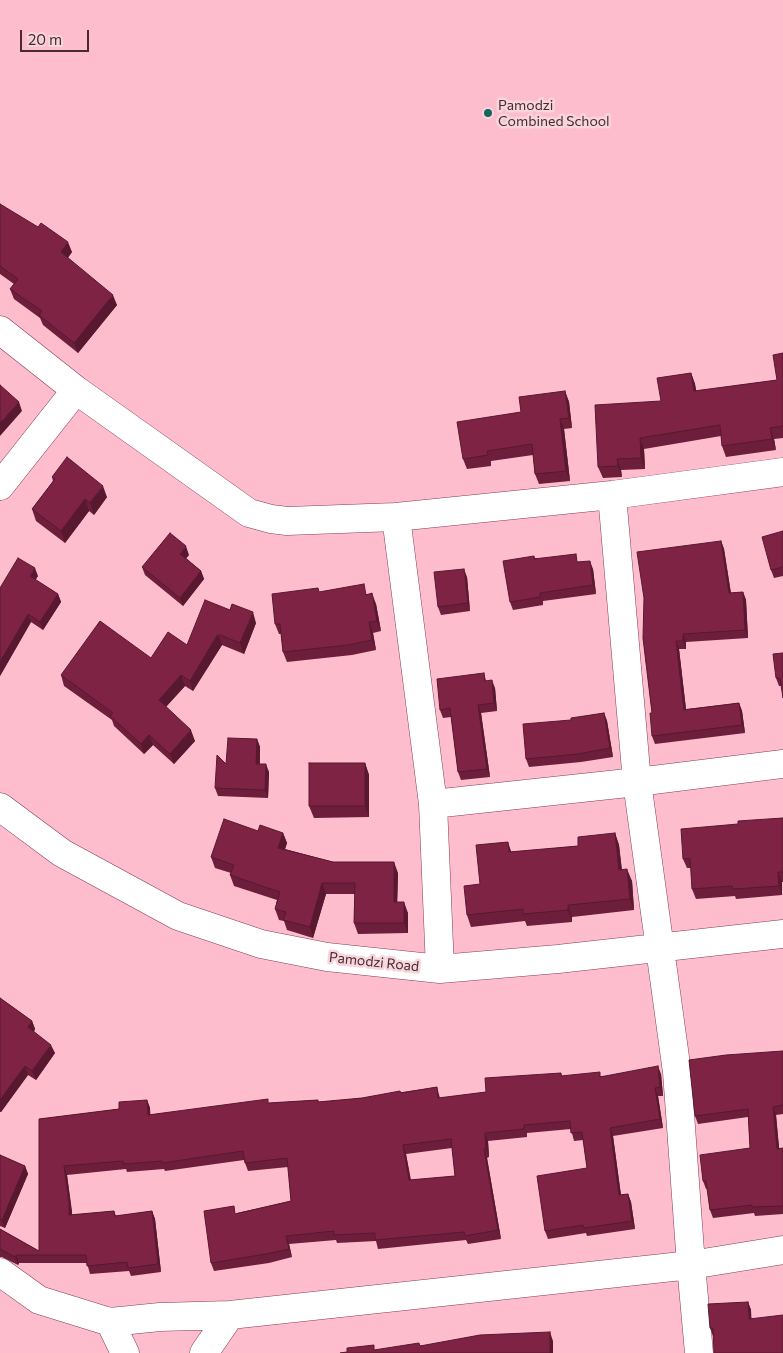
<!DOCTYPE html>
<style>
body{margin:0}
#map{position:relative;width:783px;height:1353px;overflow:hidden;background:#febdcd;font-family:Commissioner,sans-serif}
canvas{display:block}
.scale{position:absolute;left:20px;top:30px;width:69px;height:22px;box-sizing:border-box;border:2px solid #492932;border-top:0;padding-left:6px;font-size:15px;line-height:18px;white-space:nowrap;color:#492932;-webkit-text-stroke:4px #f6d5dc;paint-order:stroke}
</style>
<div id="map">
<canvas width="783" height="1353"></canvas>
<div class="scale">20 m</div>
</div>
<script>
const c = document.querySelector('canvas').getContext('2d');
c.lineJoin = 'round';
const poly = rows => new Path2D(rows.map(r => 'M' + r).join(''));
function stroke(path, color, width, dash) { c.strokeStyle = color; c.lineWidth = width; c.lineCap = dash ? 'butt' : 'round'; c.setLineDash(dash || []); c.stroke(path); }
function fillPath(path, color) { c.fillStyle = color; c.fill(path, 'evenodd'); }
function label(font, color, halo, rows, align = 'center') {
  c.font = font + ' Commissioner,sans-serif'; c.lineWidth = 5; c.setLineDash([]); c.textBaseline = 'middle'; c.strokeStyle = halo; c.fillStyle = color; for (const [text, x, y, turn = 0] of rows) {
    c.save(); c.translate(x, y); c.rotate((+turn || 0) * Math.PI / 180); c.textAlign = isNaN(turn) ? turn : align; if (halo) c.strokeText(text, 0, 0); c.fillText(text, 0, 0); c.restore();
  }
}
const minor = poly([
 [0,330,76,390,249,513,271,519,287,521,396,517,612,495,783,472],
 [0,486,76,390],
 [612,495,637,782,677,1072,691,1265,699,1353],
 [396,517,433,804,440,969],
 [433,804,637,782,783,764],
 [0,807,62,853,178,916,261,944,327,957,440,969,558,959,783,934],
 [0,1272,39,1300,110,1322,160,1317,230,1315,691,1265,783,1250],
 [110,1322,125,1353],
 [204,1353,230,1315]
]);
stroke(minor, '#813d52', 29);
stroke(minor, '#fff', 28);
fillPath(poly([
 [0,204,72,252,68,258,117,305,78,353,43,325,40,318,14,299,10,289,14,284,0,274],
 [783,353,783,438,774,439,776,450,726,457,722,446,721,436,644,449,645,469,621,470,622,477,603,478,598,467,661,401,691,373,695,384,696,391,777,380],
 [565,391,569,402,572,428,564,429,570,481,539,484,535,474,533,455,491,461,491,466,467,469,463,459,521,412],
 [52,477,107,497,94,515,89,511,65,543,36,521,32,509,53,481],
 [783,531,783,576,774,578,771,570],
 [721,541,724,549,731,593,743,592,746,600,748,638,686,642,686,649,679,649,686,709,739,703,742,711,745,733,655,744,652,736,652,713,643,638],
 [189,555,186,558,201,571,204,579,183,606,145,575,142,567],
 [534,556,535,558,579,562,593,569,596,594,543,601,543,605,513,610,510,602],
 [38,576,35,580,58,594,61,602,43,630,31,622,0,676,0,588],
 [467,577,470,611,441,615,438,607],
 [320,592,368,594,376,604,381,631,373,633,376,650,352,655,287,662,283,652,281,634,279,634,275,624],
 [256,623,244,654,222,645,193,691,185,686,166,707,195,741,174,764,153,745,144,754,114,726,112,720,64,686,61,675,151,658,187,645],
 [783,653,781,686,779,686,776,678],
 [484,673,486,681,495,688,497,711,481,713,490,777,461,780,458,772,451,717,443,718,440,710],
 [604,713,607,721,613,757,581,762,529,767,526,759,571,720],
 [257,739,260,747,260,764,269,772,268,798,218,796,215,788,226,764],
 [365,763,369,775,369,817,314,818,309,806],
 [783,818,783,882,782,882,782,895,736,899,735,896,696,899,692,889,691,868,687,868,683,859,738,824],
 [258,831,283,833,287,843,285,849,333,862,398,873,397,902,408,913,408,933,358,934,354,923,355,894,326,894,313,938,287,930,284,921,279,920,275,909,277,900,234,886,230,875,231,873,215,868,211,857],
 [615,833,619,845,622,870,632,881,634,910,572,917,572,922,527,926,525,921,471,927,467,915,480,884,512,852,578,846],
 [0,998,32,1021,35,1029,34,1032,55,1053,36,1080,28,1075,1,1112,0,1112],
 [783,1051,783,1114,776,1115,779,1149,783,1148,783,1214,755,1216,754,1213,713,1218,710,1210,707,1189,706,1189,703,1181,750,1148,748,1117,698,1124,695,1116],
 [561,1073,562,1076,602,1076,661,1074,663,1096,658,1096,663,1128,613,1136,621,1195,628,1194,631,1202,635,1229,587,1236,586,1233,548,1239,545,1231,587,1168,583,1140,574,1141,571,1129,527,1133,527,1137,488,1141,489,1157,487,1158,501,1239,468,1244,466,1240,378,1249,376,1241,337,1243,336,1240,289,1244,292,1257,269,1263,214,1271,211,1263,237,1213,291,1201,288,1167,248,1171,244,1160,165,1171,164,1169,127,1172,126,1169,67,1175,72,1215,114,1211,116,1216,152,1211,155,1219,161,1272,131,1276,129,1271,90,1274,87,1263,19,1263,18,1265,2,1257,0,1257,0,1229,39,1251,39,1119,119,1109,147,1100,150,1108,150,1115,269,1103,318,1100,319,1102,362,1098,437,1087,440,1098,486,1092],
 [452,1148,455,1176,411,1180,406,1154],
 [0,1155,25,1166,28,1174,5,1228,0,1226],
 [748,1302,751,1310,713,1336,710,1328]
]), '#6c1e3a');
fillPath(poly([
 [68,242,72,252,64,262,61,252],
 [113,295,117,305,78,353,74,343],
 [691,373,695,384,698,402,694,391],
 [565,391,569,402,572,428,569,418],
 [19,402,22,411,0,436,0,423],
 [560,419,564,429,570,481,566,471],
 [770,428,774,439,776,450,772,439],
 [640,438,644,449,645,469,641,458],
 [617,459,621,470,622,477,618,466],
 [103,486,107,497,94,515,90,503],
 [85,499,89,511,65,543,61,531],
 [721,541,724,549,732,601,729,593],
 [186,546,189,555,183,562,180,554],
 [590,561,593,569,596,594,593,585],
 [35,568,38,576,33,584,30,576],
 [464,569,467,577,470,611,468,603],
 [201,571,204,579,183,606,180,598],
 [743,592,746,600,748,638,745,630],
 [372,593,376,604,381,631,377,621],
 [58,594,61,602,43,630,40,622],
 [253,612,256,623,244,654,240,643],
 [28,614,31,622,0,676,0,662],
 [369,622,373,633,376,650,372,640],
 [218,634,222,645,193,691,190,681],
 [683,634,686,642,686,649,683,641],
 [676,641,679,649,687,718,684,710],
 [181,675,185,686,162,711,159,700],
 [492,680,495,688,497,711,494,703],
 [739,703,742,711,745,733,742,725],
 [478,705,481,713,490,777,487,769],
 [604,713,607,721,613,757,610,748],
 [191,730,195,741,174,764,170,754],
 [149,735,153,745,144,754,141,744],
 [257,739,260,747,259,772,256,764],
 [365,763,369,775,369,817,365,806],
 [266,764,269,772,268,798,265,790],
 [283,833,287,843,282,858,278,848],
 [615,833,619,845,623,882,619,870],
 [508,842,512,854,509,852],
 [394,862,398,873,397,913,394,902],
 [627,869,632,881,634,910,630,899],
 [778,872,782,882,782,895,779,886],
 [322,883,326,894,313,938,310,927],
 [404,902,408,913,408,933,404,923],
 [568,905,572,917,572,922,568,910],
 [32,1021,35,1029,31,1036,28,1027],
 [51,1045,55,1053,36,1080,32,1071],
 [25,1066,28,1075,1,1112,0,1110,0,1100],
 [658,1066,661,1074,663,1096,660,1087],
 [655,1088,658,1096,663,1128,660,1119],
 [147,1100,150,1108,151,1124,148,1115],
 [773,1107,776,1115,780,1157,777,1149],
 [610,1128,613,1136,622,1203,619,1195],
 [485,1133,488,1141,489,1157,486,1149],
 [403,1145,406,1154,412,1189,409,1180],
 [484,1149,487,1158,501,1239,498,1230],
 [25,1166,28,1174,5,1228,2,1220],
 [64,1166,67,1175,72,1211,72,1224,69,1215],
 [628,1194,631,1202,635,1229,632,1221],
 [152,1211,155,1219,161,1272,158,1264],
 [286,1236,289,1244,292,1257,289,1249],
 [16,1255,19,1263,18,1265,15,1257],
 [748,1302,751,1310,752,1327,749,1319],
 [550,1332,553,1341,553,1353,550,1353]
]), '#581830');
const building = poly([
 [0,204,38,227,41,223,68,242,61,252,113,295,74,343,39,315,42,311,10,289,18,279,0,266,0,204],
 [783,353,783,426,770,428,772,439,722,446,720,425,640,438,641,458,617,459,618,466,598,467,595,405,661,401,657,378,691,373,694,391,777,380,773,355,783,353],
 [0,385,19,402,0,423,0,385],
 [565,391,569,418,560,419,566,471,535,474,532,444,487,451,488,455,463,459,457,422,521,412,519,397,565,391],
 [67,457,103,486,90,503,85,499,61,531,32,509,55,479,52,477,67,457],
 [783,531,783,567,771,570,762,537,783,531],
 [170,533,186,546,180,554,201,571,180,598,142,567,170,533],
 [721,541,729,593,743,592,745,630,683,634,683,641,676,641,684,710,739,703,742,725,652,736,650,713,652,713,643,638,644,598,637,552,721,541],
 [576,554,577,562,590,561,593,585,540,593,540,597,510,602,503,561,534,556,534,559,576,554],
 [18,558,35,568,30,576,58,594,40,622,28,614,0,662,0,588,18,558],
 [464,569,468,603,438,607,434,572,464,569],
 [364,584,366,595,372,593,377,621,369,622,372,640,348,645,283,652,280,624,275,624,272,594,318,588,319,592,364,584],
 [205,600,230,610,232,604,253,612,240,643,218,634,190,681,181,675,159,700,191,730,170,754,149,735,141,744,110,716,113,713,61,675,100,621,151,658,168,632,187,645,205,600],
 [783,653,783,698,780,678,776,678,773,654,783,653],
 [484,673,485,681,492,680,494,703,478,705,487,769,458,772,450,708,440,710,437,679,484,673],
 [604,713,610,748,578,754,526,759,523,724,571,720,571,718,604,713],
 [228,738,257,739,256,764,266,764,265,790,215,788,217,755,226,764,228,738],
 [309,763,365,763,365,806,309,806,309,763],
 [783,818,783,872,778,872,779,886,733,889,732,886,692,889,690,858,683,859,681,829,738,824,738,821,783,818],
 [224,819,258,831,260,825,283,833,278,848,333,862,394,862,394,902,404,902,404,923,354,923,355,883,322,883,310,927,283,920,286,912,275,909,280,892,230,875,234,865,211,857,224,819],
 [615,833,619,870,627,869,630,899,568,905,568,910,523,914,523,909,467,915,464,886,480,884,476,845,508,842,509,852,578,846,578,837,615,833],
 [0,998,32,1021,28,1027,51,1045,32,1071,25,1066,0,1100,0,998],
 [783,1051,783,1105,773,1107,777,1149,783,1148,783,1206,752,1207,752,1205,710,1210,706,1181,703,1181,700,1155,750,1148,748,1109,695,1116,689,1060,726,1055,783,1051],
 [658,1066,660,1087,655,1088,660,1119,610,1128,619,1195,628,1194,632,1221,584,1228,583,1225,545,1231,537,1176,587,1168,582,1132,571,1133,570,1121,524,1125,524,1129,485,1133,486,1149,484,1149,498,1230,465,1236,464,1232,375,1240,375,1233,334,1235,334,1231,286,1236,289,1249,266,1254,211,1263,204,1211,234,1206,235,1214,291,1201,287,1158,245,1163,243,1151,162,1163,162,1161,124,1164,123,1161,64,1166,69,1203,69,1215,114,1211,115,1216,152,1211,158,1264,128,1268,127,1262,87,1266,86,1255,16,1255,15,1257,0,1249,0,1229,39,1251,39,1119,119,1109,119,1102,147,1100,148,1115,268,1099,268,1103,318,1100,318,1102,362,1098,400,1091,401,1093,437,1087,438,1098,486,1092,485,1078,561,1073,561,1076,600,1072,600,1077,658,1066],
 [451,1139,455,1176,409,1180,403,1145,451,1139],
 [0,1155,25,1166,2,1220,0,1219,0,1155],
 [748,1302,749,1319,783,1315,783,1353,714,1353,713,1328,710,1328,708,1304,748,1302],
 [550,1332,550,1353,340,1353,347,1352,347,1348,374,1345,374,1350,419,1343,420,1346,480,1335,550,1332]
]);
fillPath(building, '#7e2344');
stroke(building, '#581830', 1);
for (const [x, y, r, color] of [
 [488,113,5,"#1a645b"]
]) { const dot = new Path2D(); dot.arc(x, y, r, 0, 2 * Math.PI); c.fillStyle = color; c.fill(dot); stroke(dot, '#f6d5dc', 2); }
label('14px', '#492932', '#f6d5dc', [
 ["Pamodzi",498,105],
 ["Combined School",498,121]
], 'left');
label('14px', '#492932', '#f6d5dc', [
 ["Pamodzi Road",374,962,6]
]);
</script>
